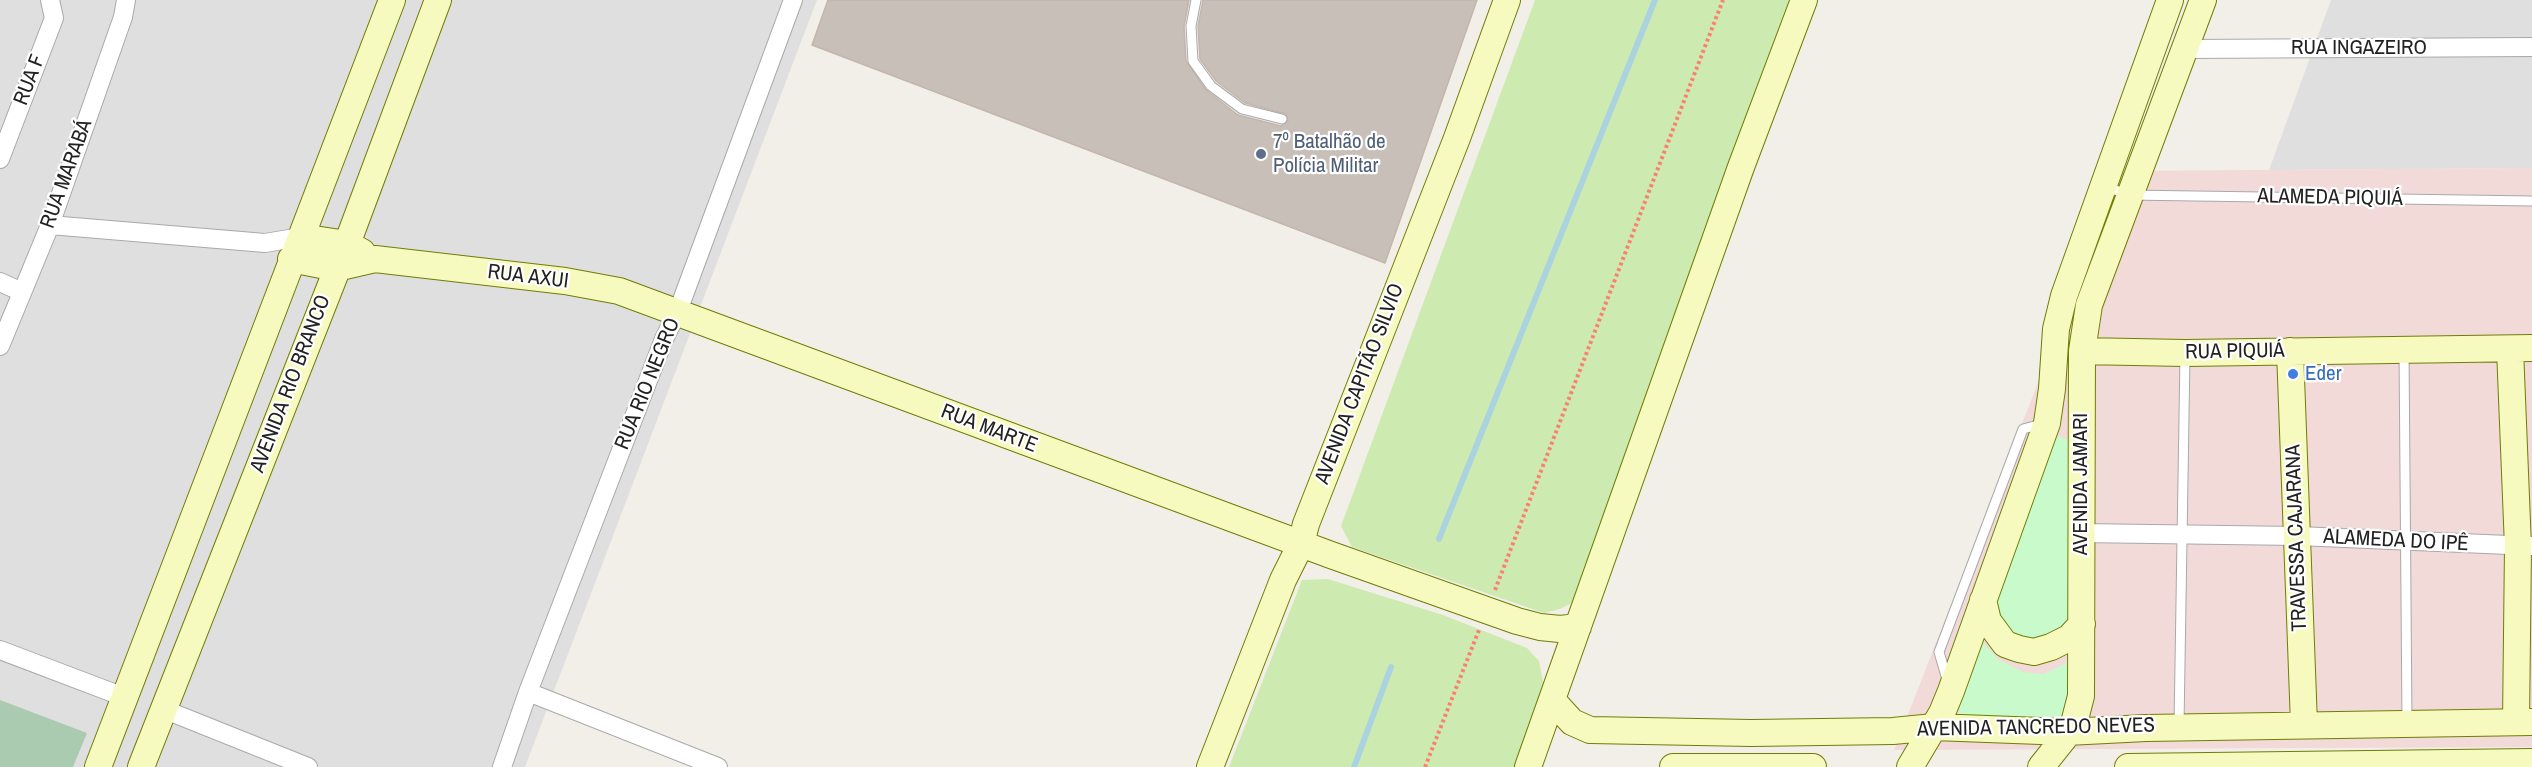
<!DOCTYPE html>
<meta charset="utf-8">
<style>
body{margin:0}
canvas{display:block;background:#f2efe9}
</style>
<canvas width="2532" height="767"></canvas>
<script>
const c = document.querySelector('canvas').getContext('2d');
c.lineJoin = 'round';
function fillPath(path, color) { c.fillStyle = color; c.fill(path, 'evenodd'); }
const poly = rows => new Path2D(rows.map(r => 'M' + r).join(''));
function stroke(path, color, width, dash) { c.strokeStyle = color; c.lineWidth = width; c.lineCap = dash ? 'butt' : 'round'; c.setLineDash(dash || []); c.stroke(path); }
function label(font, color, halo, rows, align = 'center') {
  c.font = font + ' "Archivo Narrow",sans-serif'; c.lineWidth = 4.5; c.setLineDash([]); c.textBaseline = 'middle'; c.strokeStyle = halo; c.fillStyle = color; for (const [text, x, y, turn = 0] of rows) {
    c.save(); c.translate(x, y); c.rotate((+turn || 0) * Math.PI / 180); c.textAlign = isNaN(turn) ? turn : align; if (halo) c.strokeText(text, 0, 0); c.fillText(text, 0, 0); c.restore();
  }
}
fillPath(poly([
 [0,0,817,0,525,767,0,767],
 [2331,0,2532,0,2532,168,2269,170]
]), '#e0dfdf');
fillPath(poly([
 [2532,168,2532,747,1894,750,2121,171]
]), '#f2dad9');
fillPath(poly([
 [1535,0,1794,0,1576,601,1560,609,1544,613,1352,547,1341,526],
 [1328,579,1443,615,1527,648,1539,661,1544,687,1514,767,1229,767,1302,580]
]), '#cdebb0');
fillPath(poly([
 [0,700,87,733,73,767,0,767]
]), '#aacbaf');
fillPath(poly([
 [2057,436,2074,441,2068,629,2024,646,2006,634,1993,604],
 [1979,638,1999,660,2023,672,2044,674,2072,660,2075,729,1953,732]
]), '#c8facc');
stroke(poly([
 [1439,539,1655,0],
 [1354,767,1391,667]
]), '#aad3df', 6);
const building = poly([
 [828,0,1189,0,1184,26,1186,61,1206,90,1238,115,1281,126,1288,121,1286,114,1245,103,1216,81,1200,59,1198,26,1203,0,1477,0,1385,263,812,45,828,0]
]);
fillPath(building, '#c7bfb8');
stroke(building, '#c4b6ab', 1.5);
const lane = poly([
 [1196,0,1191,26,1193,61,1211,86,1242,109,1282,119],
 [2105,186,2128,195,2532,201],
 [2404,350,2407,723],
 [1948,683,1939,652,2023,429,2042,424],
 [2179,725,2185,355]
]);
const street = poly([
 [2186,49,2532,47],
 [0,159,54,18,50,0],
 [50,225,265,243,301,237],
 [0,282,22,292],
 [0,346,50,225,123,17,126,0],
 [2079,533,2298,536,2532,546],
 [0,650,124,697],
 [528,692,718,767],
 [163,709,308,767],
 [502,767,528,692,664,339,678,311,793,0]
]);
const secondary = poly([
 [301,237,347,244,362,252],
 [291,259,336,268,375,259,565,281,619,291,1331,555,1517,621,1540,627,1560,629,1578,627],
 [2510,349,2518,547,2516,722],
 [2082,351,2185,353,2532,348],
 [2290,351,2304,724],
 [1983,600,1988,621,2005,644,2019,649,2034,652,2051,647,2069,638,2082,624],
 [1552,700,1572,722,1590,730,1751,733,1893,731,1934,727,2067,732,2146,728,2532,722],
 [98,767,392,0],
 [141,767,347,244,438,0],
 [1210,767,1283,580,1301,544,1306,524,1457,138,1507,0],
 [1528,767,1741,167,1804,0],
 [1673,767,1813,767],
 [1910,767,1942,713,1951,691,2047,423,2052,389,2056,329,2064,296,2170,0],
 [2041,767,2073,727,2081,696,2082,351,2089,305,2203,0],
 [2128,767,2532,762]
]);
stroke(lane, '#a9a9a9', 11);
stroke(street, '#a9a9a9', 20);
stroke(secondary, '#707d05', 28);
stroke(poly([
 [1495,590,1723,0],
 [1425,767,1479,630]
]), '#fa8072', 4, [3, 3]);
stroke(lane, '#fff', 9);
stroke(street, '#fff', 18);
stroke(secondary, '#f7fabf', 26);
for (const [x, y, r, color] of [
 [1261,154,6,"#5c6f8a"],
 [2293,374,6,"#3f7fe0"]
]) { const dot = new Path2D(); dot.arc(x, y, r, 0, 2 * Math.PI); c.fillStyle = color; c.fill(dot); stroke(dot, '#fff', 2); }
label('21px', '#222', '#fff', [
 ["RUA INGAZEIRO",2359,48],
 ["RUA F",30,80,-69],
 ["RUA MARABÁ",67,174,-70],
 ["ALAMEDA PIQUIÁ",2330,198,1],
 ["RUA AXUI",528,277,7],
 ["RUA PIQUIÁ",2235,352,-1],
 ["AVENIDA RIO BRANCO",291,384,-69],
 ["RUA RIO NEGRO",648,384,-68],
 ["AVENIDA CAPITÃO SILVIO",1360,384,-69],
 ["RUA MARTE",989,429,21],
 ["AVENIDA JAMARI",2081,484,-90],
 ["TRAVESSA CAJARANA",2297,538,-92],
 ["ALAMEDA DO IPÊ",2396,541,3],
 ["AVENIDA TANCREDO NEVES",2036,728,-1]
]);
label('21px', '#4e5e75', '#fff', [
 ["7º Batalhão de",1273,142],
 ["Polícia Militar",1273,166]
], 'left');
label('21px', '#366cbe', '#fff', [
 ["Eder",2305,374]
], 'left');
</script>
